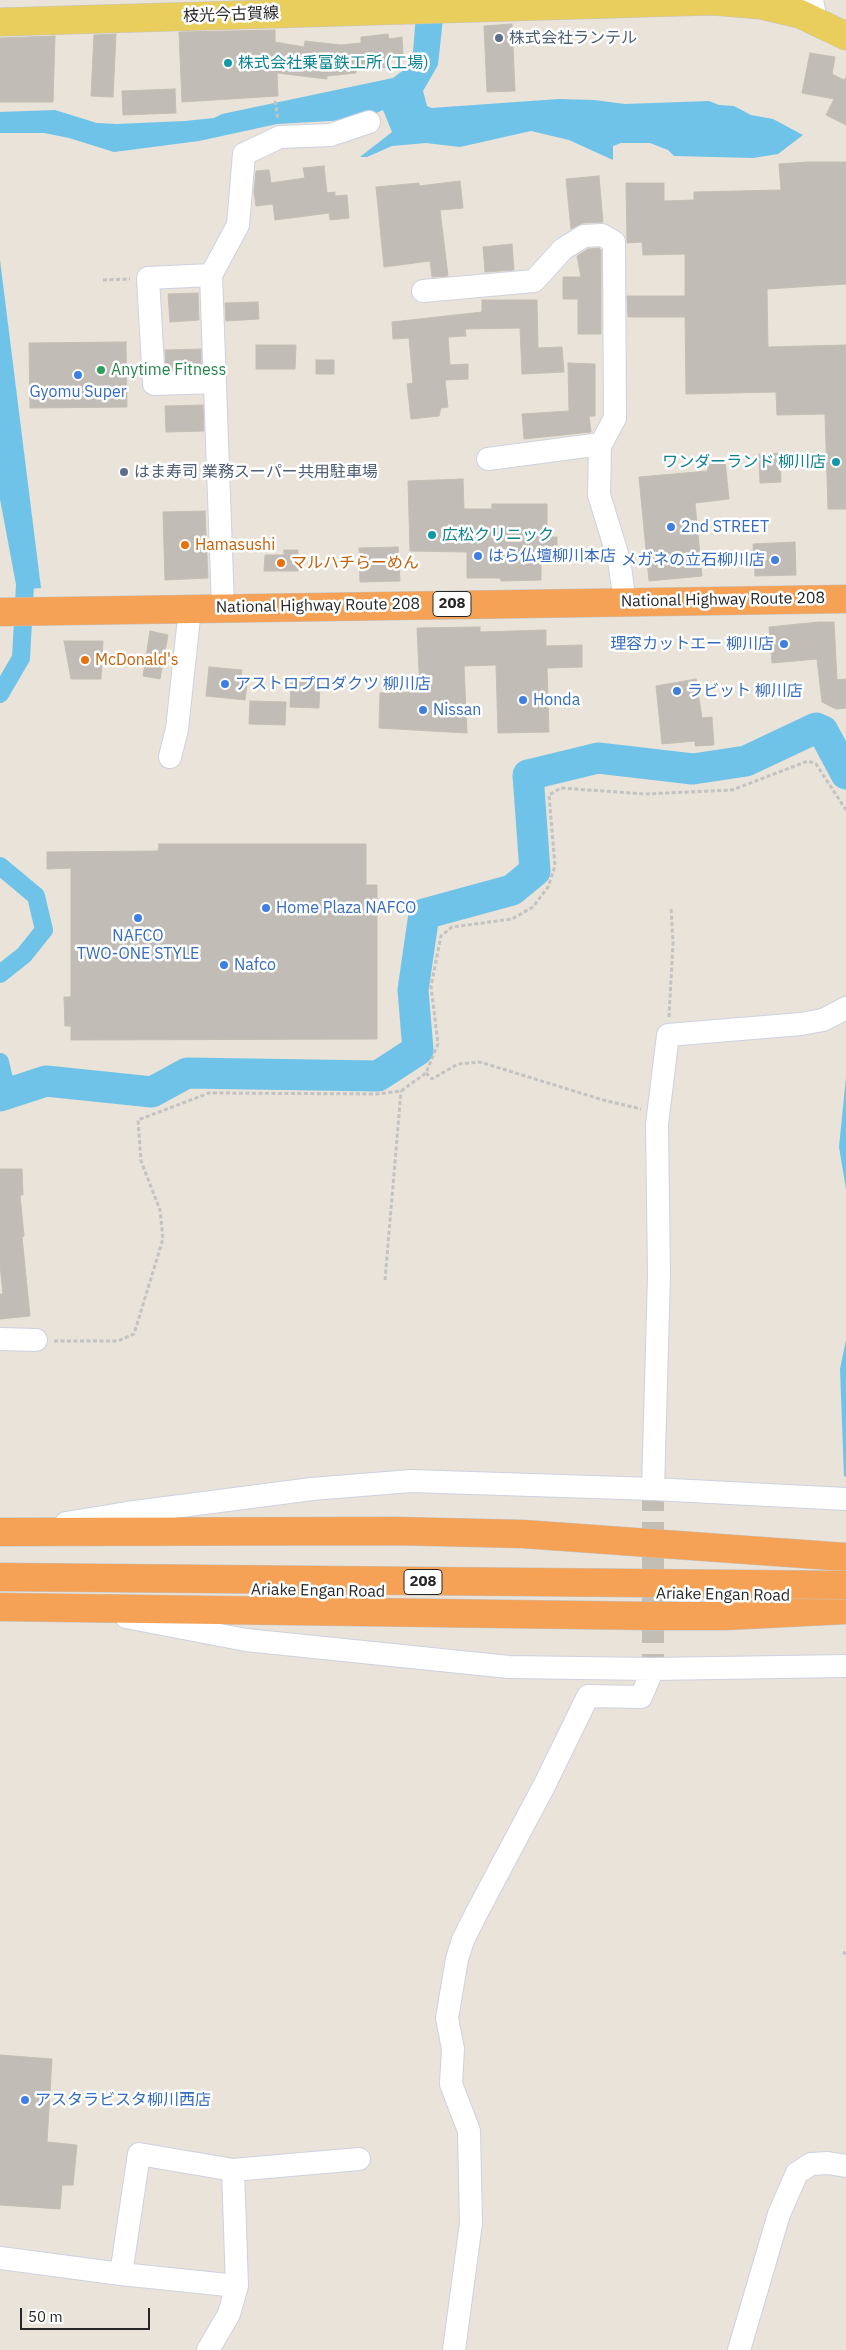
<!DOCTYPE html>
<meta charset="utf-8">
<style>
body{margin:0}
#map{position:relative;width:846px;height:2350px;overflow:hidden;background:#e9e3d9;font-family:"IBM Plex Sans",sans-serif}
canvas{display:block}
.scale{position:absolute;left:20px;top:2308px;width:130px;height:22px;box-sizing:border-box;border:2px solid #272727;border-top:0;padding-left:6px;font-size:15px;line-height:18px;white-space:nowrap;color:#272727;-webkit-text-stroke:4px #fff;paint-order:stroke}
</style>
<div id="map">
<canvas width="846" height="2350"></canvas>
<div class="scale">50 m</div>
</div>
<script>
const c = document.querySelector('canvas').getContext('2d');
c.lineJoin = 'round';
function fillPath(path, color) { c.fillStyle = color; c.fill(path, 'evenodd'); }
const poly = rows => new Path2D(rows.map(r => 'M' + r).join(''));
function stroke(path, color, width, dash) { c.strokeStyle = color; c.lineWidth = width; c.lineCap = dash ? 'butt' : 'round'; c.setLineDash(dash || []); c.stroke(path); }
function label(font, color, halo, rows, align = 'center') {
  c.font = font + ' "IBM Plex Sans","Noto Sans JP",sans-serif'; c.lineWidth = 5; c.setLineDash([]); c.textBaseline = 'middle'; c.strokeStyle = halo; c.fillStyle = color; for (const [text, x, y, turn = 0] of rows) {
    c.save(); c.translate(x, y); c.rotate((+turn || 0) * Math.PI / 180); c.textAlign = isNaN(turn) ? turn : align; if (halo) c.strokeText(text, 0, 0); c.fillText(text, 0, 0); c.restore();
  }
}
fillPath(poly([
 [417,0,445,0,438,65,423,91,427,106,431,108,559,99,594,100,625,104,709,101,719,105,734,106,751,115,773,119,803,135,778,154,753,158,674,156,668,150,650,143,621,143,613,146,613,160,569,140,531,131,460,147,426,143,392,146,367,157,360,157,392,132,383,110,368,117,348,120,277,124,199,141,114,152,69,138,44,133,0,133,0,112,55,110,97,123,117,124,185,121,214,118,222,114,393,78,409,66,413,53],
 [0,260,41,588,17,590,0,499],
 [846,1077,846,1212,846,1189,839,1147],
 [846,1340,846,1477,844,1476,840,1369]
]), '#6fc3e8');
stroke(poly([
 [0,694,21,658,26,566],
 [0,866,36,896,44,930,24,955,0,974],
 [0,1062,8,1095]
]), '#6fc3e8', 18);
stroke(poly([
 [0,1096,46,1081,152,1092,187,1073,378,1076,418,1050,413,990,424,914,512,890,535,871,528,775,598,758,693,769,746,761,816,728,823,731,846,774]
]), '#6fc3e8', 31);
const building = poly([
 [512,24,515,91,487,92,484,26,512,24],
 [275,30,275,42,304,47,305,41,341,45,361,43,361,37,388,34,389,39,402,37,403,54,389,56,389,67,356,70,356,73,327,76,327,79,277,73,278,96,182,102,179,32,275,30],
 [116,34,113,97,91,96,94,35,116,34],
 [55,36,53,102,0,102,0,38,55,36],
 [810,53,835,57,832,74,844,80,846,77,846,125,826,115,834,99,802,93,810,53],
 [175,89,176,113,123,115,122,91,175,89],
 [808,162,846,162,846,284,767,289,768,347,846,345,846,509,828,509,825,414,777,415,776,392,686,394,685,317,628,317,627,296,685,296,685,254,643,255,642,242,627,243,626,183,664,183,664,201,694,200,694,192,781,190,779,164,808,162],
 [324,166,327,193,335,192,335,196,347,195,349,218,330,220,329,213,275,220,273,204,256,206,254,192,256,171,269,170,271,183,305,178,303,168,324,166],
 [599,176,603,222,583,223,571,229,566,179,599,176],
 [460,181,463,208,440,210,448,276,432,277,430,261,384,267,376,187,419,183,419,186,460,181],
 [512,244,514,270,485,272,483,247,512,244],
 [599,248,601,250,601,334,578,334,578,299,563,299,563,277,581,277,577,256,588,249,599,248],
 [198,293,199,320,170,322,168,294,198,293],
 [482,300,537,300,538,348,562,347,564,372,522,374,520,328,465,329,466,336,448,337,450,365,468,364,468,379,445,380,448,407,441,408,439,416,411,419,407,384,413,383,409,338,393,339,392,322,482,312,482,300],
 [258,302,259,319,226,321,225,303,258,302],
 [126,342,127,407,30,408,29,343,126,342],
 [256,345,296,345,295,369,256,369,256,345],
 [201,349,201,369,166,370,165,350,201,349],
 [316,360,334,360,334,374,316,374,316,360],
 [568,363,595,364,595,416,589,416,591,432,524,439,522,414,569,411,568,363],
 [203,405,204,431,166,432,165,406,203,405],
 [780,453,781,482,760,483,759,454,780,453],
 [725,461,729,499,695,503,702,576,649,581,639,477,708,471,707,463,725,461],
 [463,479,464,509,492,509,492,504,547,504,547,537,557,537,557,563,541,562,541,580,501,581,500,578,467,578,467,552,410,551,408,481,463,479],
 [205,511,208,578,165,580,163,512,205,511],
 [795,542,796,575,755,576,753,544,795,542],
 [398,547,400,581,360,582,359,548,398,547],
 [284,550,298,550,298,571,264,571,265,555,284,555,284,550],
 [819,622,834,622,837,680,846,679,846,708,836,709,822,702,817,659,772,663,769,627,819,622],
 [480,627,480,632,546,630,546,646,582,645,582,667,547,668,549,732,498,733,496,665,464,666,467,733,379,728,380,693,420,692,417,628,480,627],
 [150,631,168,635,160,679,143,676,150,631],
 [64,641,103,641,101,679,71,679,64,641],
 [209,667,242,670,240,683,247,684,245,700,206,696,209,667],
 [696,679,702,718,712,717,714,745,695,746,695,741,662,744,656,686,696,679],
 [291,680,320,682,319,708,290,707,291,680],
 [250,701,286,702,285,725,249,724,250,701],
 [159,844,366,844,366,885,377,885,377,1039,71,1040,71,1026,65,1026,64,997,71,997,71,868,47,869,47,852,158,851,159,844],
 [0,1169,22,1169,23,1195,20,1195,24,1236,22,1237,30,1316,0,1319,0,1294,3,1294,0,1265,0,1169],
 [0,2055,52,2059,47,2142,77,2145,73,2185,62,2185,60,2209,0,2205,0,2055]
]);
fillPath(building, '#c1bcb5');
stroke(building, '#c4beb3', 1);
stroke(poly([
 [653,1489,653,1669]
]), '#c2bdb5', 22, [22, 11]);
const minor = poly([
 [812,0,816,21],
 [211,275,148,278,154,384,215,382],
 [423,291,534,281,563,249,584,236,602,235,614,242,615,418,600,446,599,495,619,560,625,602],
 [488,459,601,444],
 [223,607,211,275,238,225,244,154,280,137,330,135,369,122],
 [170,757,177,729,190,609],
 [0,1339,36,1340],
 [653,1489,659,1276,657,1124,668,1035,801,1024,823,1020,846,1008],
 [66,1523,127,1513,312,1489,411,1481,653,1489,846,1499],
 [126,1617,246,1640,509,1667,653,1669,846,1666],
 [0,2258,121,2274,139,2154,233,2170],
 [121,2274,237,2286],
 [208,2350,229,2314,237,2286,233,2170,359,2159],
 [454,2350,471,2223,469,2131,451,2084,453,2049,447,2018,457,1959,463,1940,476,1914,544,1786,588,1696,641,1697,653,1669],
 [739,2350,779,2214,797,2173,811,2164,828,2163,846,2166]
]);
const major = poly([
 [0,22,712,1,761,5,800,14,846,36]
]);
const highway = poly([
 [0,612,846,599],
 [0,1532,395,1531,523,1534,846,1557],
 [0,1607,651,1616,726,1616,846,1610]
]);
stroke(minor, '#ced1e0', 24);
stroke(major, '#c3c3c3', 29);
stroke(highway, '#c3c3c3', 29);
stroke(poly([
 [275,101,278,119],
 [103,280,130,279],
 [669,1017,673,943,671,908],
 [426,1073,432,1079,458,1064,480,1062,603,1100,641,1109],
 [385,1280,401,1091],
 [54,1341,118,1341,134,1334,163,1239,160,1210,141,1161,138,1120,209,1093,377,1094,401,1091,426,1073,438,1044,431,986,441,936,452,927,512,919,533,907,548,887,555,866,549,795,561,788,645,794,732,790,808,761,816,764,846,810],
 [843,1952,846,1954]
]), '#c3c3c3', 3, [4, 2.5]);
stroke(minor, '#fff', 22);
stroke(major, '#e9ce5d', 28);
stroke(highway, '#f6a256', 28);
const highwayBridge = poly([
 [0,1577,846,1585]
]);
stroke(highwayBridge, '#c3c3c3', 29, []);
stroke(highwayBridge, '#f6a256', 28);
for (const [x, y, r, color] of [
 [499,38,5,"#5c6f8a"],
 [228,63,5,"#0f9aa8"],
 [101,370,5,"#2e9e5b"],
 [78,375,5,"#3f7fe0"],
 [836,462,5,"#0f9aa8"],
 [124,472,5,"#5c6f8a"],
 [671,527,5,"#3f7fe0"],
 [432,535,5,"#0f9aa8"],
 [185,545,5,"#e8710a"],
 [478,556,5,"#3f7fe0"],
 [775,560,5,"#3f7fe0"],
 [281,563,5,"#e8710a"],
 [784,644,5,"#3f7fe0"],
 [85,660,5,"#e8710a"],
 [225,684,5,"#3f7fe0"],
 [677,691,5,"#3f7fe0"],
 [523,700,5,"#3f7fe0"],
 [423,710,5,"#3f7fe0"],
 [266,908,5,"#3f7fe0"],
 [138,918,5,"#3f7fe0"],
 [224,965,5,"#3f7fe0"],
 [25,2100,5,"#3f7fe0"]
]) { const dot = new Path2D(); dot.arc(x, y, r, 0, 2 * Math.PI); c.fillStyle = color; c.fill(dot); stroke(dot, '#fff', 2); }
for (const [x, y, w] of [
 [452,604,38],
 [423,1582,38]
]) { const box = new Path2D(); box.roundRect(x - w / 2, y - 12.5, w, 25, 4); c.fillStyle = '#fff'; c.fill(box); stroke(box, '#272727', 1); }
label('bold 15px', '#272727', null, [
 ["208",452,604],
 ["208",423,1582]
]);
label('16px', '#272727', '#fff', [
 ["枝光今古賀線",231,15,-2],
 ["National Highway Route 208",723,600,-1],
 ["National Highway Route 208",318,606,-1],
 ["Ariake Engan Road",318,1591,1],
 ["Ariake Engan Road",723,1595,1]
]);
label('16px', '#4e5e75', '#fff', [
 ["株式会社ランテル",509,38],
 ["はま寿司 業務スーパー共用駐車場",134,472]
], 'left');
label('16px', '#0d838f', '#fff', [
 ["株式会社乗富鉄工所 (工場)",238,63],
 ["ワンダーランド 柳川店",826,462,"right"],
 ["広松クリニック",442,535]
], 'left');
label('16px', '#27864d', '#fff', [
 ["Anytime Fitness",111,370]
], 'left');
label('16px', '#366cbe', '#fff', [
 ["Gyomu Super",78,392,"center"],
 ["2nd STREET",681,527],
 ["はら仏壇柳川本店",488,556],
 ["メガネの立石柳川店",765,560,"right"],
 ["理容カットエー 柳川店",774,644,"right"],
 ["アストロプロダクツ 柳川店",235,684],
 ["ラビット 柳川店",687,691],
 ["Honda",533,700],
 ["Nissan",433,710],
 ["Home Plaza NAFCO",276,908],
 ["NAFCO",138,936,"center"],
 ["TWO-ONE STYLE",138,954,"center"],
 ["Nafco",234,965],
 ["アスタラビスタ柳川西店",35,2100]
], 'left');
label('16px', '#c56008', '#fff', [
 ["Hamasushi",195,545],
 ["マルハチらーめん",291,563],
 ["McDonald's",95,660]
], 'left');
</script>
